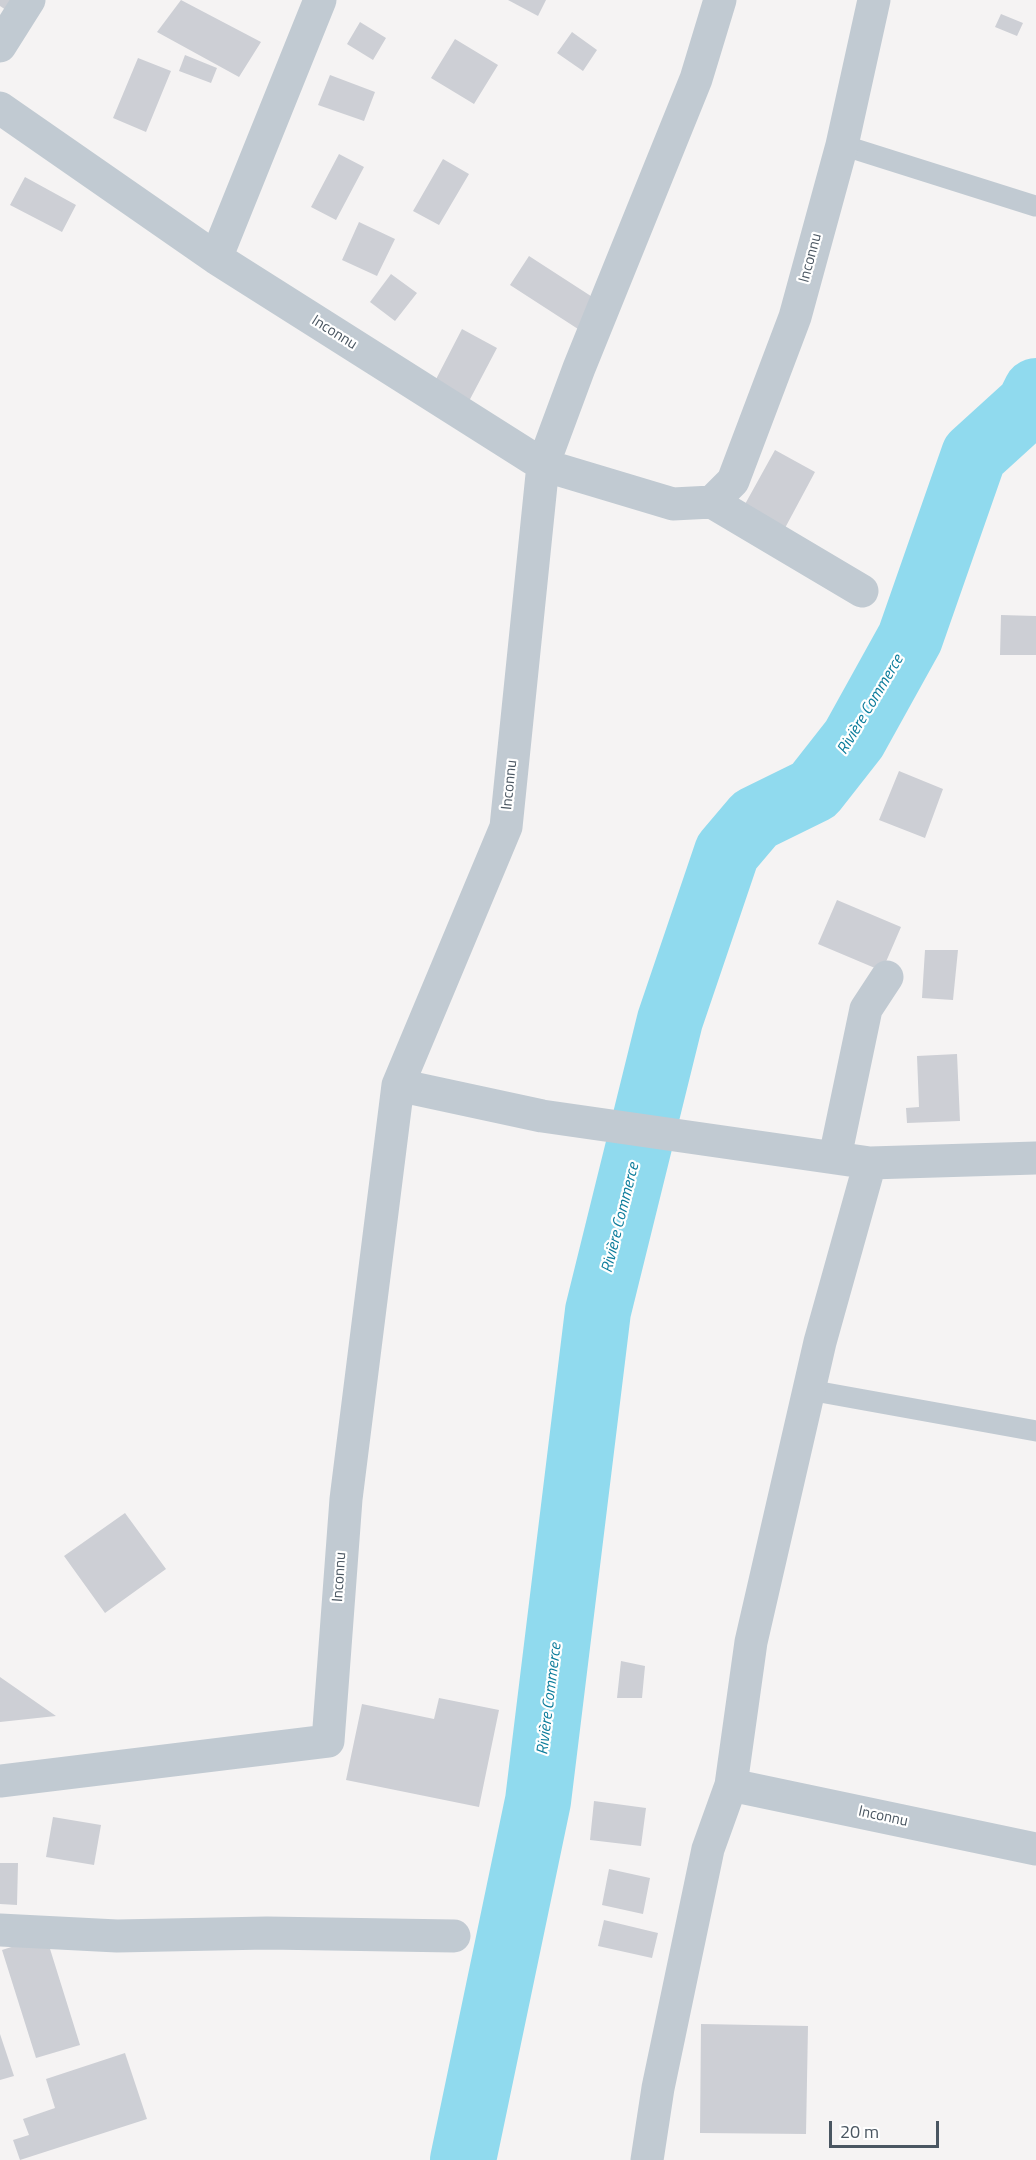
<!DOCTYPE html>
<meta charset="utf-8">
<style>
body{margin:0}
#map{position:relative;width:1036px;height:2160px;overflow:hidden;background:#f5f3f3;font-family:"Titillium Web",sans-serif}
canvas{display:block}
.scale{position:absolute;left:829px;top:2121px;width:110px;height:27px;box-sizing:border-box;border:3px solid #4a5661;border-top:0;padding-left:8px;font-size:18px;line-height:21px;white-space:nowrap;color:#4a5661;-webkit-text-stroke:4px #fff;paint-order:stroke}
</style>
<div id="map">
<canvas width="1036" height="2160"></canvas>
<div class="scale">20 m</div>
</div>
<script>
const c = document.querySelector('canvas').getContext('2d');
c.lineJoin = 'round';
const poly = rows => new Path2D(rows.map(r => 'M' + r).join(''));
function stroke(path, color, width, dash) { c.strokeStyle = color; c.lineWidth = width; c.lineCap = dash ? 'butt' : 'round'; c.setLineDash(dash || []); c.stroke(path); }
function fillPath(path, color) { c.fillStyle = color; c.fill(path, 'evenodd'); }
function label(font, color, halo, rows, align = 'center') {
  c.font = font + ' "Titillium Web",sans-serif'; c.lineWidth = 4.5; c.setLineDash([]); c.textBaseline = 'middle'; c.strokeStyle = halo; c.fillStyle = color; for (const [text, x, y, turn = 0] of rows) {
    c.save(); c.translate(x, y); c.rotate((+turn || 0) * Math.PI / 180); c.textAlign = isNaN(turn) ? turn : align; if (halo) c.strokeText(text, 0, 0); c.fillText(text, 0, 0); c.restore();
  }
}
stroke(poly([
 [463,2160,538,1801,598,1311,670,1020,727,852,755,819,814,790,854,739,910,638,974,455,1029,405,1036,391]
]), '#90daee', 66);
fillPath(poly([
 [0,0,13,0,6,10,0,6],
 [181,0,261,42,239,77,157,32],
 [508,0,546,0,538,16],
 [1001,14,1023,23,1017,36,995,27],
 [360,22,386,38,373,60,347,44],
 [572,32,597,50,583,71,557,53],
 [455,39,498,65,474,104,431,78],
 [185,55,217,68,211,83,179,71],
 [138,58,171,71,146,132,113,118],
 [330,75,375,92,364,121,318,105],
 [339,154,364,167,336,220,311,207],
 [443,159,469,174,439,225,413,211],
 [25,177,76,205,62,232,10,205],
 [359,222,395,239,377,276,342,260],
 [529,256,597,300,578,329,510,285],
 [391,274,417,293,395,321,370,302],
 [462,329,497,348,468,403,433,385],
 [775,450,815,472,785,528,744,506],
 [1001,615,1036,616,1036,655,1000,655],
 [899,771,943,789,925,838,879,820],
 [837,900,901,927,882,971,818,944],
 [925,950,958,950,953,1000,922,998],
 [957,1054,960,1121,907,1123,906,1108,919,1107,917,1056],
 [125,1513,166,1569,105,1613,64,1556],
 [621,1661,645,1666,642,1698,617,1698],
 [0,1677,56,1716,0,1722],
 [439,1698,499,1710,479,1807,346,1780,362,1704,434,1719],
 [594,1801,646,1808,641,1846,590,1840],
 [53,1817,101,1825,94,1865,46,1857],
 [0,1863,18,1863,17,1905,0,1904],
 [609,1869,650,1878,643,1914,602,1905],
 [604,1920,658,1933,652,1958,598,1946],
 [46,1936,80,2045,36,2058,2,1950],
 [701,2024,808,2026,806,2134,700,2133],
 [0,2034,14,2076,0,2080],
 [125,2053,147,2119,20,2160,13,2140,29,2135,23,2119,55,2108,46,2079]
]), '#cdcfd5');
stroke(poly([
 [842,145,1035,206],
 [809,1390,1036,1431]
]), '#c1cad2', 21);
stroke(poly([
 [0,46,29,0],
 [0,108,216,258,543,465,673,504,712,502,733,481,795,317,842,145,874,0],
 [216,258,320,0],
 [712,502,862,591],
 [398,1085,542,1116,870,1163],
 [835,1157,866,1009,887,977],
 [0,1781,328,1741,346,1499,398,1085,506,827,543,465,579,368,696,79,720,0],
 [731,1785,1036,1849],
 [0,1930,117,1936,267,1933,454,1936],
 [647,2160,658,2088,708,1849,731,1785,751,1642,820,1342,870,1163,1036,1158]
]), '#c1cad2', 33);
label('15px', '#4a5661', '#fff', [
 ["Inconnu",811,258,-75],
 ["Inconnu",334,333,32],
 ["Inconnu",510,785,-84],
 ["Inconnu",340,1577,-86],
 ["Inconnu",883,1817,12]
]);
label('italic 16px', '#0c7c9b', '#fff', [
 ["Rivière Commerce",871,705,-59],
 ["Rivière Commerce",621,1218,-76],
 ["Rivière Commerce",550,1699,-83]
]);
</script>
